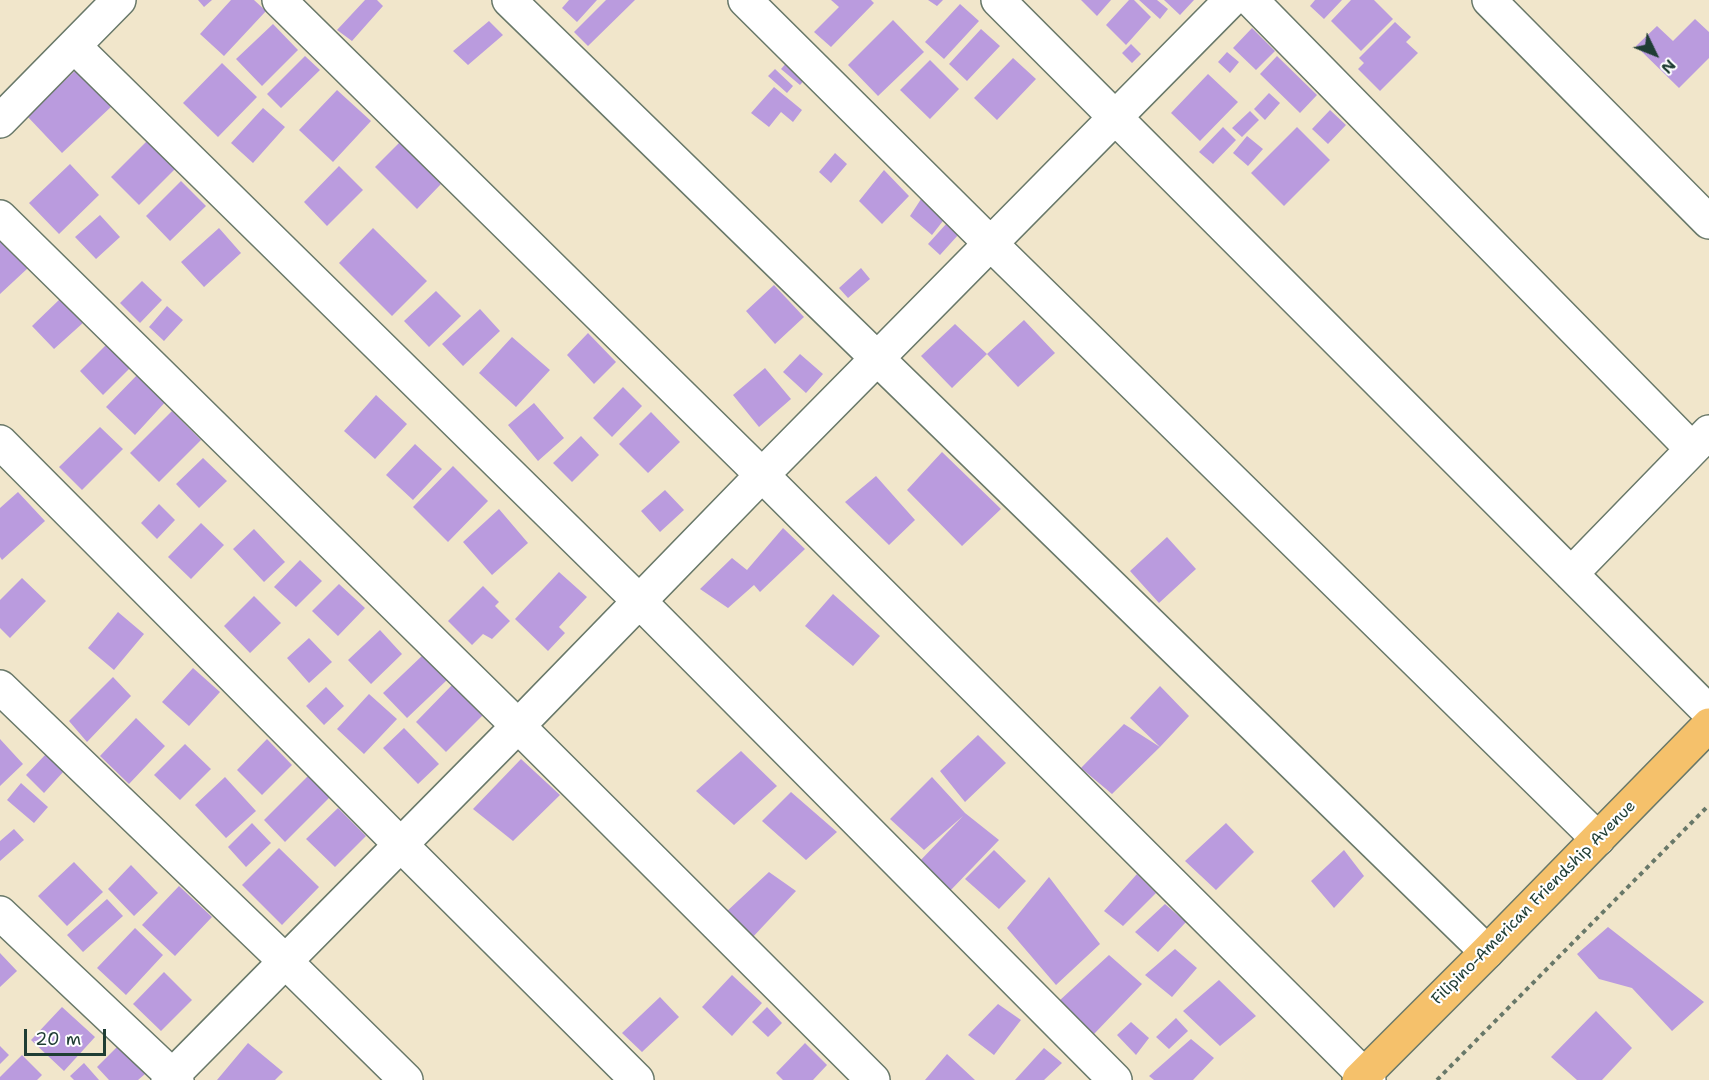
<!DOCTYPE html>
<style>
body{margin:0}
#map{position:relative;width:1709px;height:1080px;overflow:hidden;background:#f1e6cb;font-family:"Shantell Sans",sans-serif}
canvas{display:block}
.north{position:absolute;left:1625px;top:24px;width:60px;height:60px;-webkit-text-stroke:4px #fff;paint-order:stroke;rotate:133deg;font-size:16px;font-weight:700;line-height:24px;text-align:center;color:#1f3d34}
.north::after{content:'';display:block;margin:auto;width:21px;height:27px;background:#1f3d34;clip-path:polygon(50% 0,100% 100%,50% 72%,0 100%)}
.scale{position:absolute;left:24px;top:1029px;width:82px;height:27px;box-sizing:border-box;border:3px solid #1f3d34;border-top:0;padding-left:8px;font-size:18px;line-height:21px;white-space:nowrap;color:#1f3d34;-webkit-text-stroke:4px #fff;paint-order:stroke}
</style>
<div id="map">
<canvas width="1709" height="1080"></canvas>
<div class="north">N</div>
<div class="scale">20 m</div>
</div>
<script>
const c = document.querySelector('canvas').getContext('2d');
c.lineJoin = 'round';
function fillPath(path, color) { c.fillStyle = color; c.fill(path, 'evenodd'); }
const poly = rows => new Path2D(rows.map(r => 'M' + r).join(''));
function stroke(path, color, width, dash) { c.strokeStyle = color; c.lineWidth = width; c.lineCap = dash ? 'butt' : 'round'; c.setLineDash(dash || []); c.stroke(path); }
function label(font, color, halo, rows, align = 'center') {
  c.font = font + ' "Shantell Sans",sans-serif'; c.lineWidth = 4.5; c.setLineDash([]); c.textBaseline = 'middle'; c.strokeStyle = halo; c.fillStyle = color; for (const [text, x, y, turn = 0] of rows) {
    c.save(); c.translate(x, y); c.rotate((+turn || 0) * Math.PI / 180); c.textAlign = isNaN(turn) ? turn : align; if (halo) c.strokeText(text, 0, 0); c.fillText(text, 0, 0); c.restore();
  }
}
fillPath(poly([
 [198,0,212,0,204,7],
 [231,0,254,0,266,11,224,56,200,34],
 [365,0,377,0,383,6,352,41,337,30],
 [569,0,597,0,577,22,562,8],
 [606,0,635,0,588,46,574,32],
 [831,0,871,0,874,3,831,47,814,32,839,7],
 [928,0,943,0,937,6],
 [1081,0,1111,0,1097,16],
 [1129,0,1134,0,1151,17,1126,45,1106,25],
 [1139,0,1157,0,1168,9,1160,19],
 [1164,0,1194,0,1180,15],
 [1315,0,1342,0,1324,19,1310,6],
 [1351,0,1374,0,1393,19,1361,51,1331,21],
 [960,4,979,21,944,59,925,42],
 [1695,19,1709,32,1709,58,1679,88,1636,46,1657,26,1673,41],
 [893,20,924,52,878,96,848,65],
 [489,21,503,35,468,65,453,51],
 [1395,22,1411,37,1406,42,1418,53,1380,91,1358,69,1364,63,1359,58],
 [273,24,298,50,262,86,236,59],
 [1252,28,1275,51,1256,70,1233,48],
 [981,29,1000,46,967,81,949,64],
 [1131,44,1141,54,1132,63,1122,53],
 [1227,52,1239,62,1230,73,1218,62],
 [305,56,320,70,281,108,267,94],
 [1277,56,1317,95,1300,113,1260,74],
 [1013,58,1036,79,997,120,974,98],
 [789,60,808,76,800,85,781,69],
 [930,60,959,89,930,119,900,90],
 [222,63,257,97,218,137,183,103],
 [78,68,113,105,62,153,27,116],
 [775,69,793,86,787,93,768,76],
 [1208,74,1238,102,1200,141,1171,113],
 [774,87,802,110,793,122,781,112,769,127,751,113],
 [337,90,371,121,333,162,299,130],
 [1269,93,1280,103,1265,120,1254,109],
 [263,108,285,127,253,163,231,143],
 [1330,110,1346,125,1328,144,1312,129],
 [1250,111,1259,120,1242,137,1232,128],
 [1223,127,1236,140,1213,164,1199,152],
 [1297,127,1330,160,1284,206,1251,173],
 [1247,136,1263,149,1248,166,1233,153],
 [148,140,176,168,139,205,111,177],
 [400,142,441,184,417,209,375,167],
 [835,153,847,164,831,183,819,172],
 [70,164,99,195,59,234,29,203],
 [339,166,363,190,327,226,304,202],
 [884,170,909,196,882,224,859,201],
 [181,181,206,206,170,241,146,216],
 [923,196,946,217,932,235,910,216],
 [100,215,120,237,96,259,75,237],
 [947,223,959,234,940,255,928,244],
 [219,228,241,253,204,287,181,262],
 [373,228,427,281,392,316,339,263],
 [0,238,28,268,0,294],
 [861,268,870,279,848,298,839,288],
 [142,281,162,300,140,323,120,303],
 [774,285,804,317,775,344,746,311],
 [436,291,461,316,429,347,404,321],
 [61,298,84,322,54,349,32,326],
 [167,306,183,320,164,341,149,327],
 [480,309,500,331,463,366,442,344],
 [1024,320,1055,353,1018,387,987,354,952,388,921,356,955,324,987,354],
 [588,333,616,362,594,384,567,355],
 [512,337,550,370,516,407,479,373],
 [109,342,133,365,103,395,80,371],
 [800,354,823,374,806,393,783,372],
 [765,368,791,399,759,427,733,395],
 [140,372,168,399,135,435,106,407],
 [623,387,642,406,612,437,593,418],
 [376,395,407,424,375,459,344,431],
 [534,403,564,438,538,461,508,425],
 [172,411,201,440,159,482,130,453],
 [651,412,680,442,648,473,619,444],
 [100,427,123,449,82,490,59,467],
 [581,436,599,455,572,482,553,463],
 [415,444,442,469,413,500,386,475],
 [942,452,1001,509,962,546,907,490],
 [203,458,227,481,199,508,176,484],
 [453,466,488,501,448,542,413,507],
 [876,476,915,520,889,545,845,502],
 [665,490,684,510,660,532,641,511],
 [18,492,45,521,2,560,0,557,0,508],
 [159,504,175,520,157,539,141,523],
 [499,509,528,543,492,575,463,542],
 [201,523,224,545,191,579,168,557],
 [783,528,805,549,760,592,754,585,728,608,700,589,732,558,747,570],
 [254,529,285,562,264,582,233,549],
 [1167,537,1196,569,1159,603,1130,571],
 [300,560,322,581,296,607,274,587],
 [559,572,587,597,559,627,565,633,548,651,515,619],
 [22,578,46,601,10,638,0,628,0,600],
 [339,584,365,608,338,636,312,611],
 [483,586,499,602,495,606,510,621,492,639,483,634,472,645,448,621],
 [833,594,880,636,853,666,805,626],
 [254,596,281,623,250,653,224,626],
 [118,612,144,634,114,670,88,648],
 [380,630,402,654,371,684,348,660],
 [309,638,332,662,309,683,287,658],
 [424,654,448,679,407,718,383,693],
 [193,668,220,692,189,726,162,702],
 [113,677,131,696,87,742,69,721],
 [453,684,484,714,446,752,416,722],
 [1160,686,1189,716,1160,747,1112,794,1081,768,1124,724,1160,747,1130,718],
 [326,687,344,706,324,725,306,706],
 [369,694,397,719,364,754,337,729],
 [136,718,165,746,129,784,100,756],
 [404,728,439,764,418,784,383,748],
 [978,735,1006,763,965,802,940,771],
 [0,739,23,764,0,786],
 [267,739,292,765,262,795,237,770],
 [185,744,211,769,180,800,154,775],
 [741,751,777,786,734,825,696,791],
 [46,754,64,771,44,793,26,775],
 [521,759,560,795,513,841,473,809],
 [309,775,330,797,285,842,264,820],
 [225,777,256,811,226,838,195,805],
 [932,777,965,813,999,840,949,892,917,864,963,816,924,850,890,819],
 [21,783,48,807,34,823,7,800],
 [791,792,837,832,806,860,762,821],
 [338,808,366,836,335,867,306,839],
 [252,823,271,843,246,867,228,847],
 [1226,823,1254,852,1216,890,1185,861],
 [14,829,24,840,0,861,0,841],
 [279,848,319,887,282,925,242,885],
 [994,850,1026,881,999,909,965,879],
 [1344,850,1364,876,1334,908,1311,881],
 [74,862,103,892,67,926,38,896],
 [131,865,158,893,134,916,108,889],
 [769,872,796,891,751,939,725,913],
 [1137,874,1156,893,1123,926,1104,911],
 [1049,877,1100,944,1056,985,1007,928],
 [179,886,212,917,175,956,142,925],
 [107,899,123,916,83,952,67,935],
 [1165,904,1186,922,1158,952,1135,932],
 [1608,927,1704,1002,1672,1031,1632,988,1599,979,1577,954],
 [135,928,163,955,126,995,97,968],
 [1175,949,1197,968,1172,997,1145,975],
 [0,953,17,971,0,987],
 [1109,955,1142,984,1094,1034,1059,1001],
 [164,972,192,1000,161,1031,133,1004],
 [732,975,762,1003,732,1036,702,1007],
 [1219,980,1256,1016,1220,1046,1183,1011],
 [660,997,679,1017,642,1052,622,1033],
 [998,1004,1021,1020,994,1055,968,1035],
 [62,1007,95,1037,64,1071,31,1040],
 [767,1007,782,1023,768,1037,752,1022],
 [1596,1011,1632,1048,1602,1080,1577,1080,1551,1057],
 [1176,1018,1188,1031,1169,1049,1156,1037],
 [1131,1022,1149,1038,1136,1055,1117,1035],
 [1191,1039,1214,1058,1193,1080,1154,1080,1149,1076],
 [248,1043,283,1072,275,1080,217,1080],
 [805,1043,827,1065,813,1080,783,1080,776,1073],
 [0,1046,9,1055,0,1064],
 [118,1046,145,1074,138,1080,109,1080,97,1067],
 [1044,1048,1062,1063,1044,1080,1015,1080],
 [947,1054,975,1080,925,1080],
 [22,1055,42,1075,37,1080,0,1080,0,1077],
 [84,1063,99,1080,74,1080,70,1076]
]), '#ba9bde');
const street = poly([
 [279,0,762,475,1369,1080],
 [509,0,1487,952],
 [745,0,991,244,1598,839],
 [998,0,1709,712],
 [1251,0,1692,449],
 [1489,0,1709,222],
 [75,47,640,602,1115,1080],
 [0,121,119,0],
 [0,217,518,726,873,1080],
 [0,442,401,845,637,1080],
 [1571,574,1709,432],
 [0,687,286,962,406,1080],
 [0,913,177,1080],
 [168,1080,518,726,762,475,1231,0]
]);
const primary = poly([
 [1359,1080,1487,952,1709,725]
]);
stroke(street, '#687869', 36);
stroke(primary, '#687869', 36);
stroke(poly([
 [1437,1080,1709,805]
]), '#687869', 4, [4.5, 4.5]);
stroke(street, '#fff', 33);
stroke(primary, '#f5c16b', 33);
label('16px', '#1f3d34', '#fff', [
 ["Filipino-American Friendship Avenue",1534,903,-45]
]);
</script>
